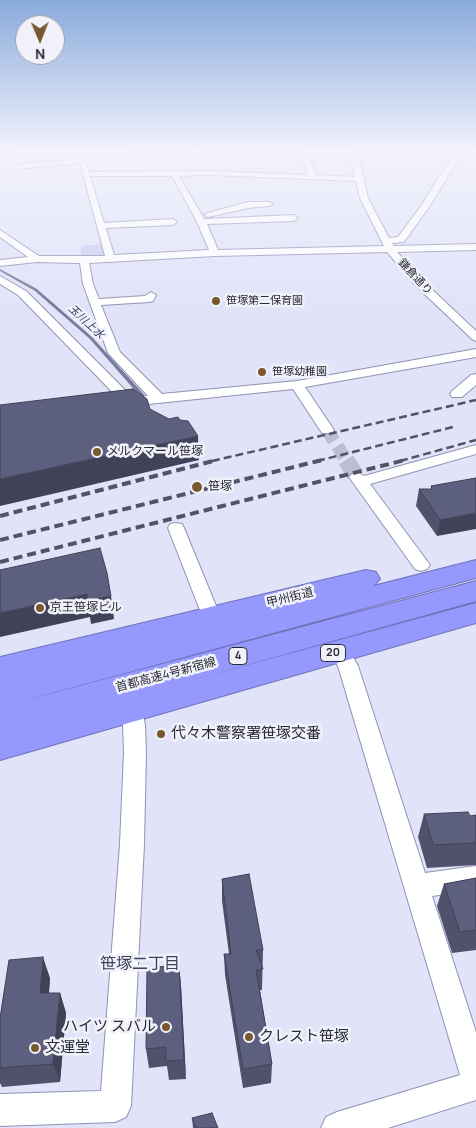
<!DOCTYPE html>
<meta charset="utf-8">
<style>
body{margin:0}
#map{position:relative;width:476px;height:1128px;overflow:hidden;background:#e1e3f9;font-family:Manrope,sans-serif}
canvas{display:block}
.north{position:absolute;left:15px;top:15px;width:50px;height:50px;box-sizing:border-box;background:#f0f1f9;border:1px solid #a0a1ab;border-radius:50%;rotate:179deg;font-size:14px;font-weight:700;line-height:20px;text-align:center;color:#292a37}
.north::after{content:'';display:block;margin:auto;width:18px;height:22px;background:#79582f;clip-path:polygon(50% 0,100% 100%,50% 72%,0 100%)}
</style>
<div id="map">
<canvas width="476" height="1128"></canvas>
<div class="north">N</div>
</div>
<script>
const c = document.querySelector('canvas').getContext('2d');
c.lineJoin = 'round';
function fillPath(path, color) { c.fillStyle = color; c.fill(path, 'evenodd'); }
const poly = rows => new Path2D(rows.map(r => 'M' + r).join(''));
function stroke(path, color, width, dash) { c.strokeStyle = color; c.lineWidth = width; c.lineCap = dash ? 'butt' : 'round'; c.setLineDash(dash || []); c.stroke(path); }
function label(font, color, halo, rows, align = 'center') {
  c.font = font + ' Manrope,"Noto Sans JP",sans-serif'; c.lineWidth = 5; c.setLineDash([]); c.textBaseline = 'middle'; c.strokeStyle = halo; c.fillStyle = color; for (const [text, x, y, turn = 0] of rows) {
    c.save(); c.translate(x, y); c.rotate((+turn || 0) * Math.PI / 180); c.textAlign = isNaN(turn) ? turn : align; if (halo) c.strokeText(text, 0, 0); c.fillText(text, 0, 0); c.restore();
  }
}
fillPath(poly([
 [102,244,104,257,81,258,81,246]
]), '#c7caf1');
fillPath(poly([
 [0,269,37,289,92,337,149,400,149,402,145,402,90,339,35,291,0,271,0,269]
]), '#797b9c');
stroke(poly([
 [327,430,347,461]
]), '#bcbed2', 13, [13, 6]);
stroke(poly([
 [346,460,357,477]
]), '#bcbed2', 17, [17, 8]);
const street = poly([
 [0,149,199,153,203,155,199,157,0,151,0,149],
 [347,149,353,149,359,159,368,198,389,238,398,237,421,206,451,158,476,153,476,157,457,162,429,207,404,242,392,243,394,246,476,244,476,250,397,252,423,281,476,331,476,341,472,339,415,285,387,252,215,256,89,263,93,284,99,299,145,296,151,292,156,295,153,301,149,302,101,305,120,352,162,394,297,381,476,349,476,357,305,387,334,430,332,433,322,433,293,389,129,406,119,405,117,402,119,399,18,295,0,284,0,276,26,291,132,397,148,396,108,353,83,284,80,263,37,262,0,266,0,260,28,257,0,237,0,230,39,256,105,256,80,163,17,169,14,169,14,165,79,159,86,162,89,172,209,171,308,175,302,159,308,157,310,150,347,149],
 [315,153,349,154,355,177,316,175,310,160,314,160,315,153],
 [209,175,356,181,360,198,384,246,218,250,207,224,294,221,298,218,294,215,204,219,179,176,209,175],
 [90,176,172,176,197,222,209,250,114,255,106,228,173,225,177,222,173,219,104,223,90,176],
 [248,202,269,202,273,204,269,206,248,208,208,217,204,214,248,202],
 [476,374,476,385,462,397,452,397,450,394,452,391,471,375,476,374],
 [476,445,476,454,370,484,430,565,427,569,421,571,415,569,349,477,352,474,357,472,364,476,476,445],
 [176,523,182,524,184,528,221,618,219,623,212,625,205,623,203,618,168,528,170,524,176,523],
 [340,644,347,646,358,666,425,873,476,866,476,890,432,896,476,1032,476,1100,388,1128,321,1128,326,1117,337,1112,460,1075,338,666,330,651,333,646,340,644],
 [131,701,138,703,142,709,145,725,146,752,144,844,131,1106,126,1117,115,1122,0,1126,0,1094,101,1091,120,844,124,752,123,725,120,709,124,703,131,701]
]);
const highway = poly([
 [476,560,476,578,0,707,0,681,314,601,0,681,0,657,366,570,376,572,380,579,373,586,476,560],
 [476,581,476,601,185,682,476,603,476,623,0,760,0,707,476,581]
]);
stroke(street, '#8f92b3', 2);
stroke(highway, '#6f72b7', 2);
fillPath(street, '#fff');
fillPath(highway, '#9598fc');
stroke(poly([
 [212,461,476,400],
 [317,461,453,427],
 [400,461,476,440]
]), '#535463', 2.5, [8, 4]);
stroke(poly([
 [0,516,217,460],
 [0,540,322,460],
 [0,562,405,460]
]), '#535463', 4, [9, 5]);
fillPath(poly([
 [476,478,437,536,416,506,419,489,431,489,431,486],
 [424,814,470,816,476,815,476,865,427,868,418,837],
 [476,878,476,950,452,953,437,906,444,884],
 [222,879,263,950,262,990,260,990,272,1064,271,1083,243,1088,225,975,224,954,229,954,222,901],
 [179,965,181,986,186,1079,169,1080,167,1066,149,1068,146,1049],
 [50,978,49,993,60,993,66,1013,60,1082,2,1087,0,1083,0,1018],
 [192,1118,218,1128,193,1128]
]), '#50526c');
fillPath(poly([
 [198,436,199,460,0,506,0,479],
 [476,513,476,529,437,536,440,520],
 [87,594,111,596,114,619,91,624,90,617,0,637,0,613],
 [43,957,50,978,47,1014,40,993],
 [179,965,181,986,186,1079,184,1060],
 [60,993,66,1013,60,1082,53,1064]
]), '#414258');
const building = poly([
 [133,389,147,399,150,409,169,419,178,417,180,420,188,421,198,436,0,479,0,405,133,389],
 [476,478,476,513,440,520,419,489,432,489,431,486,476,478],
 [100,548,107,573,111,596,87,601,87,594,0,613,0,570,100,548],
 [468,812,470,816,476,815,476,843,433,845,424,814,468,812],
 [249,874,263,950,256,950,263,969,256,970,272,1064,243,1069,224,954,231,954,222,879,249,874],
 [476,878,476,930,460,932,444,884,476,878],
 [43,957,40,993,60,993,53,1064,0,1068,0,1018,9,960,43,957],
 [179,965,184,1060,166,1061,166,1047,146,1049,147,968,179,965],
 [212,1113,218,1128,196,1128,192,1118,212,1113]
]);
fillPath(building, '#5d5f7e');
stroke(building, '#414258', 1);
const sky = c.createLinearGradient(0, 0, 0, 307);
sky.addColorStop(0, '#89abdb');
sky.addColorStop(0.49, '#f2f2fc');
sky.addColorStop(1, '#f2f2fc00');
c.fillStyle = sky;
c.fillRect(0, 0, 476, 307);
for (const [x, y, r, color] of [
 [216,301,5,"#79582f"],
 [262,372,5,"#79582f"],
 [97,452,5,"#79582f"],
 [197,487,6,"#79582f"],
 [40,608,5,"#79582f"],
 [161,734,5,"#79582f"],
 [166,1027,5,"#79582f"],
 [249,1037,5,"#79582f"],
 [35,1048,5,"#79582f"]
]) { const dot = new Path2D(); dot.arc(x, y, r, 0, 2 * Math.PI); c.fillStyle = color; c.fill(dot); stroke(dot, '#f0f1f9', 2); }
label('11px', '#292a37', '#f0f1f9', [
 ["鎌倉通り",415,277,47]
]);
label('11px', '#292a37', '#f0f1f9', [
 ["笹塚第二保育園",226,301],
 ["笹塚幼稚園",272,372]
], 'left');
label('italic 11px', '#37376c', '#f0f1f9', [
 ["玉川上水",86,322,43]
]);
for (const [x, y, w] of [
 [333,653,25],
 [238,656,18]
]) { const box = new Path2D(); box.roundRect(x - w / 2, y - 8.5, w, 17, 4); c.fillStyle = '#f0f1f9'; c.fill(box); stroke(box, '#292a37', 1); }
label('bold 11px', '#292a37', null, [
 ["20",333,653],
 ["4",238,656]
]);
label('12px', '#292a37', '#f0f1f9', [
 ["メルクマール笹塚",107,452],
 ["笹塚",208,487],
 ["京王笹塚ビル",50,608]
], 'left');
label('12px', '#292a37', '#f0f1f9', [
 ["甲州街道",290,598,-14],
 ["首都高速4号新宿線",166,675,-15]
]);
label('15px', '#292a37', '#f0f1f9', [
 ["代々木警察署笹塚交番",171,734],
 ["ハイツ スバル",156,1027,"right"],
 ["クレスト笹塚",259,1037],
 ["文運堂",45,1048]
], 'left');
label('16px', '#3e405d', '#f0f1f9', [
 ["笹塚二丁目",140,965]
]);
</script>
